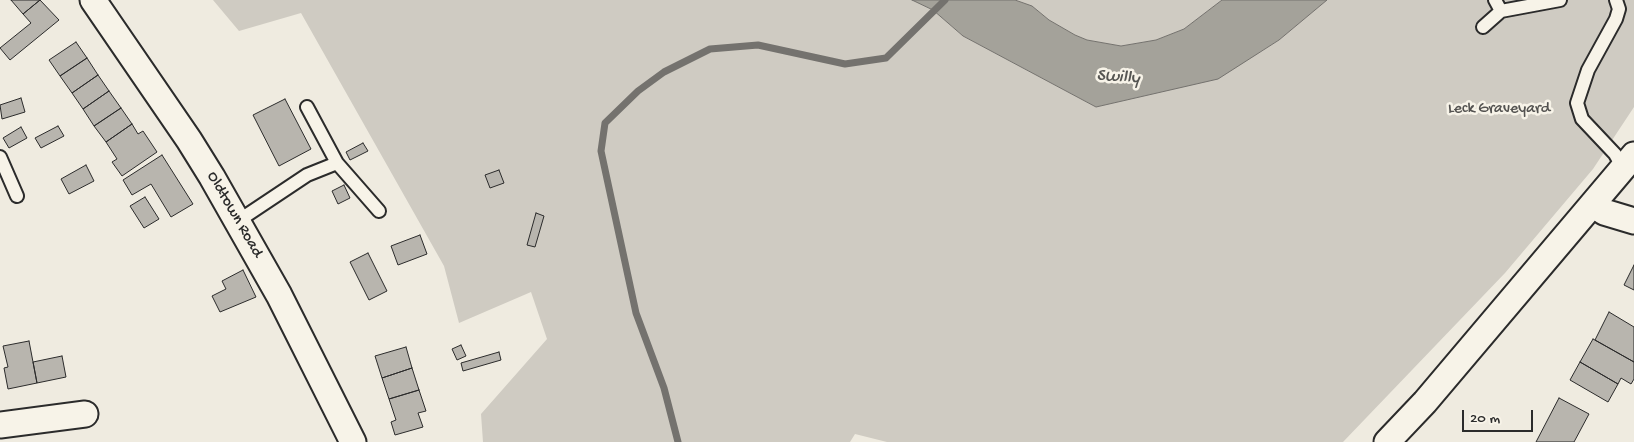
<!DOCTYPE html>
<style>
body{margin:0}
#map{position:relative;width:1634px;height:442px;overflow:hidden;background:#efebe0;font-family:"Gochi Hand",sans-serif}
canvas{display:block}
.scale{position:absolute;left:1462px;top:410px;width:71px;height:22px;box-sizing:border-box;border:2px solid #2b2b2b;border-top:0;padding-left:6px;font-size:15px;line-height:18px;white-space:nowrap;color:#2b2b2b;-webkit-text-stroke:4px #f7f3e8;paint-order:stroke}
</style>
<div id="map">
<canvas width="1634" height="442"></canvas>
<div class="scale">20 m</div>
</div>
<script>
const c = document.querySelector('canvas').getContext('2d');
c.lineJoin = 'round';
function fillPath(path, color) { c.fillStyle = color; c.fill(path, 'evenodd'); }
const poly = rows => new Path2D(rows.map(r => 'M' + r).join(''));
function stroke(path, color, width, dash) { c.strokeStyle = color; c.lineWidth = width; c.lineCap = dash ? 'butt' : 'round'; c.setLineDash(dash || []); c.stroke(path); }
function label(font, color, halo, rows, align = 'center') {
  c.font = font + ' "Gochi Hand",sans-serif'; c.lineWidth = 5; c.setLineDash([]); c.textBaseline = 'middle'; c.strokeStyle = halo; c.fillStyle = color; for (const [text, x, y, turn = 0] of rows) {
    c.save(); c.translate(x, y); c.rotate((+turn || 0) * Math.PI / 180); c.textAlign = isNaN(turn) ? turn : align; if (halo) c.strokeText(text, 0, 0); c.fillText(text, 0, 0); c.restore();
  }
}
fillPath(poly([
 [213,0,912,0,933,10,963,36,1096,107,1163,91,1262,51,1279,40,1327,0,1634,0,1634,107,1593,169,1505,273,1343,442,887,442,855,434,850,442,483,442,481,414,547,339,531,292,459,323,444,266,301,13,239,31],
 [1015,0,1222,0,1184,29,1156,40,1121,46,1087,40,1075,35,1049,20,1032,6]
]), '#cfcbc2');
const water = poly([
 [912,0,1015,0,1032,6,1049,20,1075,35,1087,40,1121,46,1156,40,1184,29,1222,0,1327,0,1279,40,1218,79,1096,107,963,36,933,10,912,0]
]);
fillPath(water, '#a4a29a');
stroke(water, '#74726e', 1);
stroke(poly([
 [678,442,664,388,636,313,601,151,605,123,638,91,664,72,710,49,758,45,845,64,886,58,945,0]
]), '#74726e', 7);
const building = poly([
 [11,0,40,0,23,14,11,0],
 [40,0,59,20,10,60,0,48,31,23,23,14,40,0],
 [76,42,87,58,60,76,49,60,76,42],
 [87,58,98,75,72,93,60,76,87,58],
 [98,75,109,91,83,109,72,93,98,75],
 [109,91,121,108,94,126,83,109,109,91],
 [21,98,25,112,2,119,0,105,21,98],
 [285,99,311,149,279,166,253,115,285,99],
 [121,108,132,124,106,142,94,126,121,108],
 [132,124,138,134,143,131,157,152,122,176,112,162,117,159,106,142,132,124],
 [58,126,64,136,41,148,35,138,58,126],
 [21,127,27,138,9,148,3,138,21,127],
 [363,143,368,151,350,160,346,152,363,143],
 [162,155,193,204,171,217,151,184,132,195,123,180,162,155],
 [86,165,94,181,69,194,61,179,86,165],
 [499,170,504,183,490,188,485,175,499,170],
 [344,185,350,198,338,204,332,191,344,185],
 [145,197,159,219,144,228,130,206,145,197],
 [536,213,544,216,535,247,527,245,536,213],
 [420,235,427,254,398,265,391,246,420,235],
 [368,253,387,291,369,300,350,262,368,253],
 [1634,265,1634,290,1624,285,1634,265],
 [243,270,256,297,220,312,212,296,226,289,222,281,243,270],
 [1609,312,1634,327,1634,362,1595,340,1609,312],
 [1593,339,1634,362,1634,379,1631,384,1621,378,1618,384,1580,362,1593,339],
 [29,341,37,383,8,389,4,368,8,367,3,346,29,341],
 [461,345,466,356,457,360,452,349,461,345],
 [406,347,412,368,382,378,375,356,406,347],
 [499,352,501,360,463,371,461,363,499,352],
 [62,356,66,377,37,383,33,362,62,356],
 [1580,362,1618,384,1608,402,1570,380,1580,362],
 [412,368,419,390,389,399,382,378,412,368],
 [419,390,426,411,418,413,423,427,395,435,391,422,396,420,389,399,419,390],
 [1559,398,1589,414,1574,442,1536,442,1559,398]
]);
fillPath(building, '#b8b5ae');
stroke(building, '#2b2b2b', 1);
const lane = poly([
 [1495,0,1501,11,1560,0],
 [1616,0,1619,9,1616,19,1588,70,1577,103,1582,119,1615,154,1623,168],
 [1483,27,1501,11],
 [0,157,17,196],
 [337,163,379,211],
 [238,221,307,175,337,163,307,107]
]);
const street = poly([
 [93,0,189,140,212,177,279,295,353,442],
 [1593,204,1604,212,1634,221],
 [0,425,85,414],
 [1387,442,1425,402,1634,155]
]);
stroke(lane, '#2b2b2b', 16);
stroke(street, '#2b2b2b', 29);
stroke(lane, '#f7f3e8', 12);
stroke(street, '#f7f3e8', 25);
label('16px', '#545351', '#f7f3e8', [
 ["Leck Graveyard",1499,110]
]);
label('16px', '#2b2b2b', '#f7f3e8', [
 ["Oldtown Road",234,215,60]
]);
label('italic 18px', '#555552', '#f7f3e8', [
 ["Swilly",1118,78,4]
]);
</script>
